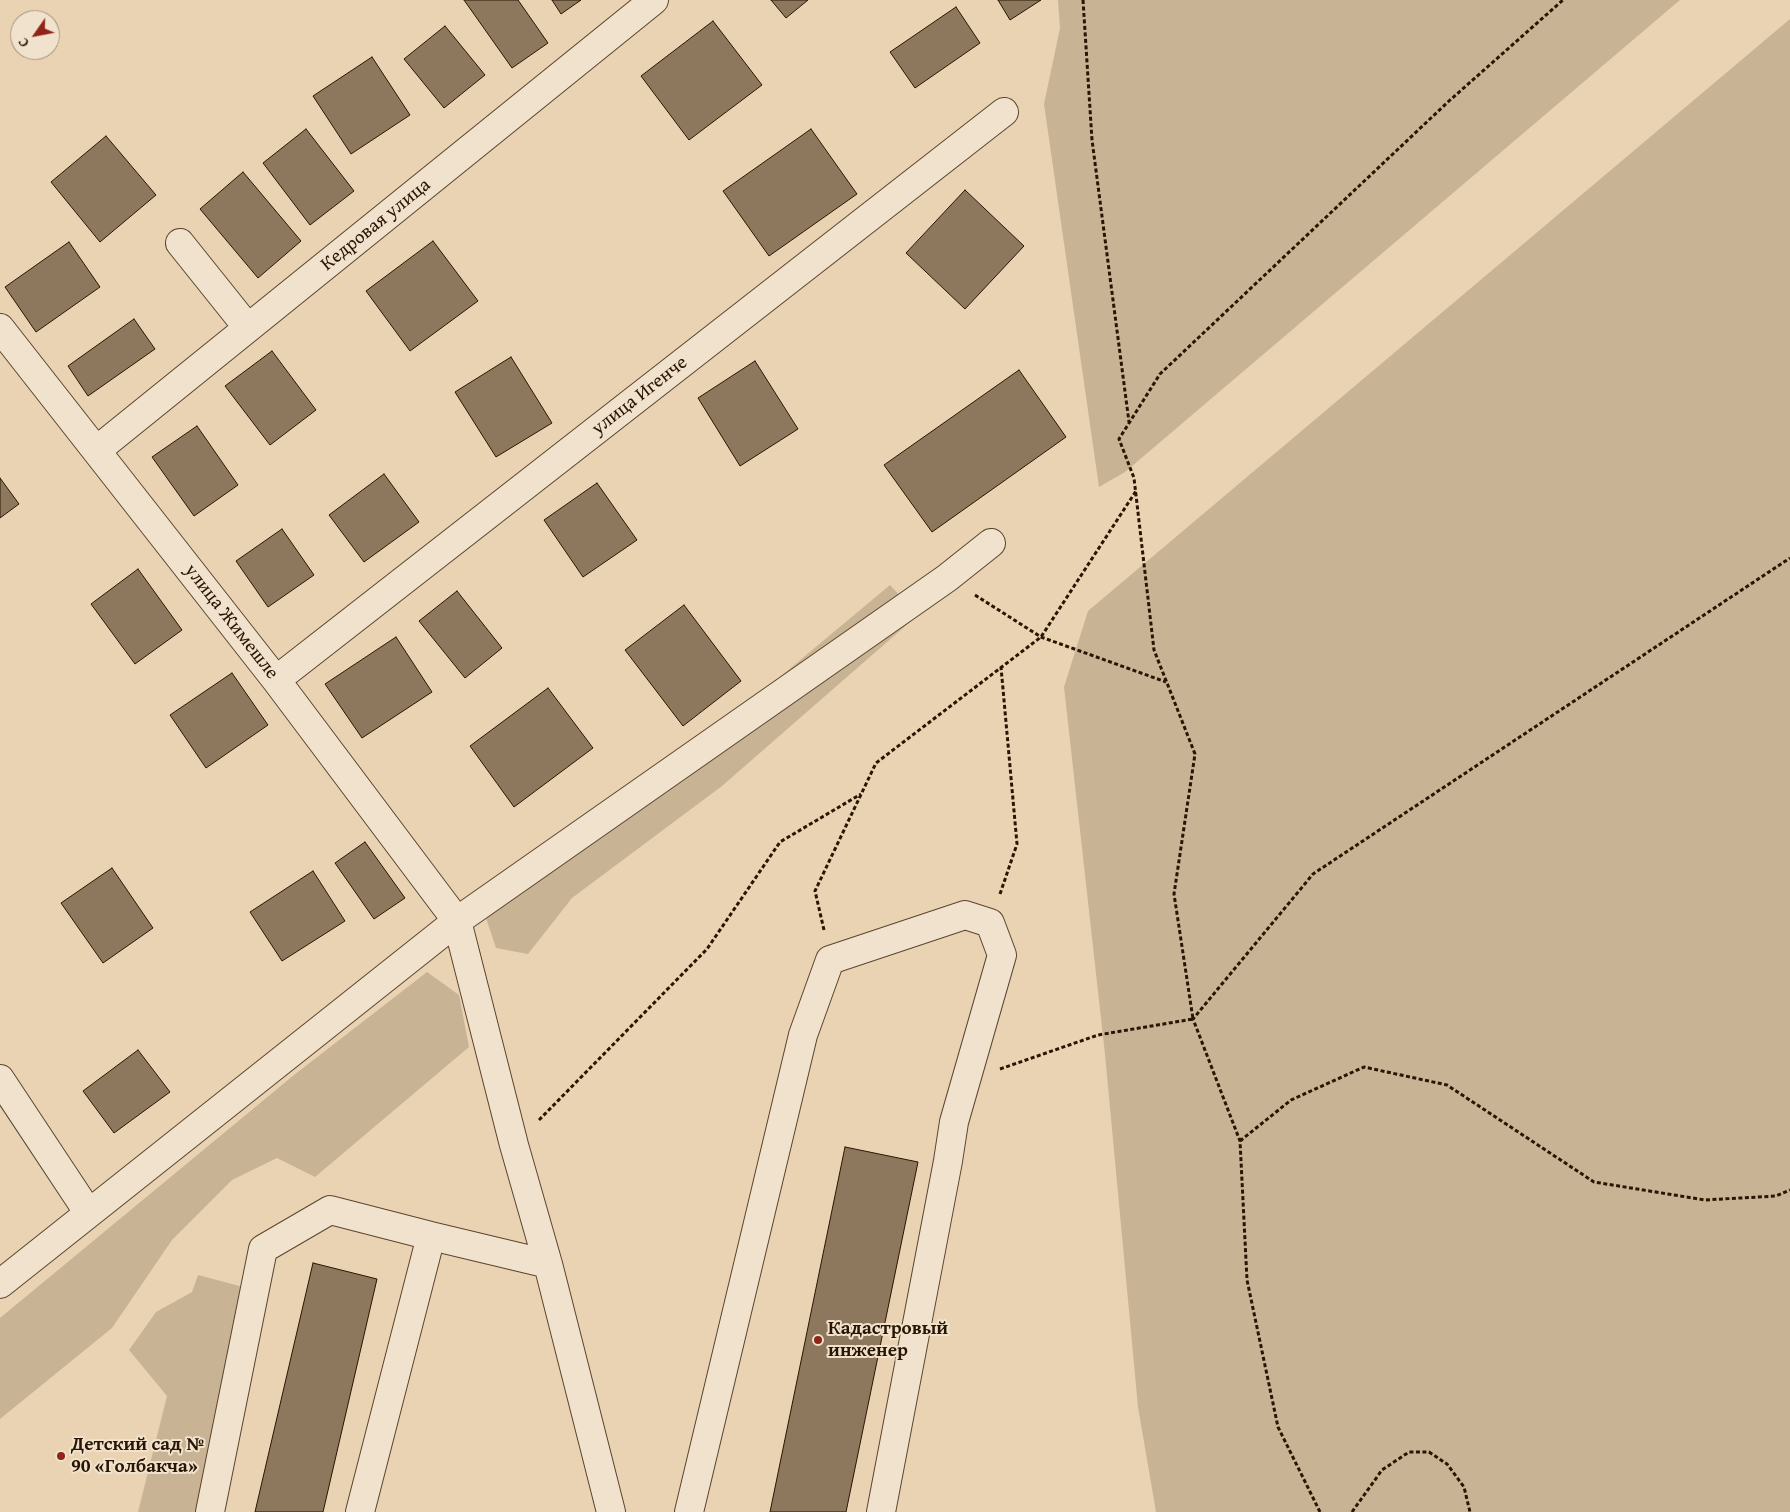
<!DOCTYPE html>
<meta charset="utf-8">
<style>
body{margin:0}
#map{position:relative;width:1790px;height:1512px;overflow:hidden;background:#ead3b3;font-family:"Gentium Book Plus",serif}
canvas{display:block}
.north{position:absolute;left:10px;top:10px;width:50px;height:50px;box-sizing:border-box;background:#f1e2ce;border:1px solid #a1907c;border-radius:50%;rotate:237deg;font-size:14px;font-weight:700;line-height:20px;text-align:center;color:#291602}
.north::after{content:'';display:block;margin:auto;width:18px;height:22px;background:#8f2418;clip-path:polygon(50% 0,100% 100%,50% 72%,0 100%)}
</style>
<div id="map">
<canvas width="1790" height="1512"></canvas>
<div class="north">С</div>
</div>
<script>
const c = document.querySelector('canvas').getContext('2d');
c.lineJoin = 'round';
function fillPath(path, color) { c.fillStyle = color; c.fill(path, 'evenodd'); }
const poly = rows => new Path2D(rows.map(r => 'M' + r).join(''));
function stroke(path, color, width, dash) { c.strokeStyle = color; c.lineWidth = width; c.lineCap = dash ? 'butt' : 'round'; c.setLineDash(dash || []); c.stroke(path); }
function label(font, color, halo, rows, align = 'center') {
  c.font = font + ' "Gentium Book Plus",serif'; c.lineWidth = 4; c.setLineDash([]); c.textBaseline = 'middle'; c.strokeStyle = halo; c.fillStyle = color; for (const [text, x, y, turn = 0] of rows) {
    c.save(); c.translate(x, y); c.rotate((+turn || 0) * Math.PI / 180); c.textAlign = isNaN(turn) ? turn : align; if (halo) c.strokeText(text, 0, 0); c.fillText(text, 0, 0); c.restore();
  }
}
fillPath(poly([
 [1058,0,1680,0,1125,472,1099,487,1044,104,1060,28],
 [1790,19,1790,1512,1156,1512,1138,1407,1105,1054,1064,687,1088,611],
 [890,585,918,615,722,786,572,898,528,954,496,948,486,918,518,872,738,712],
 [427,972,459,995,469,1047,315,1177,277,1158,232,1180,172,1240,112,1328,0,1419,0,1318,294,1075],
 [198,1275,243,1287,196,1512,138,1512,167,1396,129,1350,156,1312,192,1292]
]), '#c9b395');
const building = poly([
 [464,0,518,0,548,43,512,68,464,0],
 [552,0,581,0,561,14,552,0],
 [771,0,808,0,786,18,771,0],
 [998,0,1041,0,1010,20,998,0],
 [956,7,980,43,915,88,890,52,956,7],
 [713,21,762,85,689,140,641,76,713,21],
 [445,26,485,75,444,108,404,59,445,26],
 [372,57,410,115,351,154,313,96,372,57],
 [306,129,354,191,310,225,263,163,306,129],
 [811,129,857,194,769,256,723,191,811,129],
 [106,136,156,195,100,242,51,182,106,136],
 [243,172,301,241,258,278,200,209,243,172],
 [965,190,1024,246,965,309,906,253,965,190],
 [433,241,478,301,410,351,366,291,433,241],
 [69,242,100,287,36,332,5,287,69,242],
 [134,319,155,349,88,396,68,366,134,319],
 [272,351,316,410,270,445,225,386,272,351],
 [511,357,552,423,496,457,455,392,511,357],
 [755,361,798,429,740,466,698,398,755,361],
 [1019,370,1066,437,932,532,884,465,1019,370],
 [197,426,238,485,194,516,152,457,197,426],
 [384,474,419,522,364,562,329,515,384,474],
 [0,478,19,504,0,518,0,478],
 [597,483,637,540,583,577,544,520,597,483],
 [282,529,314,575,268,607,236,561,282,529],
 [138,569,182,630,135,664,91,604,138,569],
 [457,591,502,648,465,678,419,621,457,591],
 [684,605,741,681,683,726,625,650,684,605],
 [396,637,432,692,362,738,325,684,396,637],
 [232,673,268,725,206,768,170,715,232,673],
 [548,688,593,748,514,807,470,746,548,688],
 [365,842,405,898,374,919,335,863,365,842],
 [112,868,153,928,103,963,61,903,112,868],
 [313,871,345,921,282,961,250,912,313,871],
 [138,1050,170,1092,114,1133,83,1091,138,1050],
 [845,1147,918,1162,846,1512,770,1512,845,1147],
 [313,1263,377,1279,323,1512,255,1512,313,1263]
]);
fillPath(building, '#8d785e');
stroke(building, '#291602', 1);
const minor = poly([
 [180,243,248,328],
 [0,328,276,680,457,921,514,1145,548,1264,611,1512],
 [97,450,654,0],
 [276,680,1004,112],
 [0,1079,88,1212],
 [431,1236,548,1264],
 [0,1284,457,921,947,578,991,543],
 [210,1512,263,1249,330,1210,431,1236,360,1512],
 [689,1512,803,1035,830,960,965,915,990,923,1002,955,954,1122,948,1161,881,1512]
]);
stroke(minor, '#59452e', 30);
stroke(poly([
 [1083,0,1092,140,1129,422],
 [975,595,1041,637,1166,682],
 [1000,894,1017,844,1001,667],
 [824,930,815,891,876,763,1041,637,1136,491],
 [1000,1069,1098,1035,1193,1019,1174,894,1195,754,1154,650,1134,478,1119,439,1160,374,1449,101,1563,0],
 [539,1120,707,949,780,842,861,794],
 [1240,1141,1291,1100,1364,1067,1447,1085,1594,1182,1705,1200,1776,1196,1790,1190],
 [1320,1512,1278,1427,1247,1280,1240,1141,1193,1019,1313,874,1790,558],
 [1352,1512,1382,1470,1409,1452,1429,1452,1447,1464,1464,1487,1470,1512]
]), '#291602', 3, [4, 2.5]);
stroke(minor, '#f1e2ce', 28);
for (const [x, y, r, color] of [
 [818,1340,5,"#8f2418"],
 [61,1456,5,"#8f2418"]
]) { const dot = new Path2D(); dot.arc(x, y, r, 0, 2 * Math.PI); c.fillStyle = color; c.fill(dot); stroke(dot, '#f1e2ce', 2); }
label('19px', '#291602', '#f1e2ce', [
 ["Кедровая улица",376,225,-39],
 ["улица Игенче",640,396,-38],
 ["улица Жимешле",231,622,52]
]);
label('bold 19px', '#291602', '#f1e2ce', [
 ["Кадастровый",828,1329],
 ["инженер",828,1351],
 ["Детский сад №",71,1445],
 ["90 «Голбакча»",71,1467]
], 'left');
</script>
